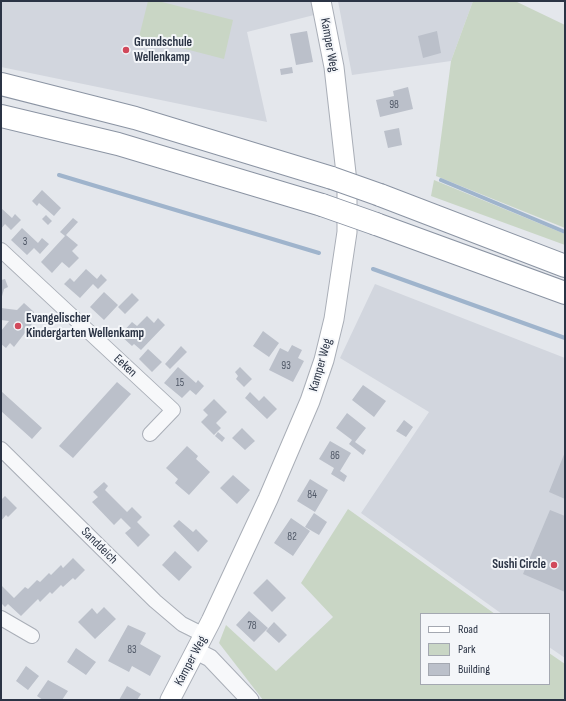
<!DOCTYPE html>
<style>
body{margin:0}
#map{position:relative;width:566px;height:701px;overflow:hidden;background:#e4e7ec;font-family:"Sofia Sans Condensed",sans-serif}
canvas{display:block}
.frame{position:absolute;inset:0;border:2px solid #2b3445;pointer-events:none}
.legend{position:absolute;left:420px;top:613px;width:130px;height:72px;box-sizing:border-box;background:#f4f6f9;border:1px solid #a4a8b1;margin:0;padding:5px 7px;list-style:none;font-size:12px;color:#2b3445}
.legend li{display:flex;align-items:center;gap:8px;height:20px}
.legend b{width:20px;border:1px solid #a4a8b1}
</style>
<div id="map">
<canvas width="566" height="701"></canvas>
<div class="frame"></div>
<ul class="legend">
<li><b style="height:5px;background:#fff"></b>Road</li>
<li><b style="height:11px;background:#c9d6c5"></b>Park</li>
<li><b style="height:11px;background:#bbc0ca"></b>Building</li>
</ul>
</div>
<script>
const c = document.querySelector('canvas').getContext('2d');
c.lineJoin = 'round';
function fillPath(path, color) { c.fillStyle = color; c.fill(path, 'evenodd'); }
const poly = rows => new Path2D(rows.map(r => 'M' + r).join(''));
function stroke(path, color, width, dash) { c.strokeStyle = color; c.lineWidth = width; c.lineCap = dash ? 'butt' : 'round'; c.setLineDash(dash || []); c.stroke(path); }
function label(font, color, halo, rows, align = 'center') {
  c.font = font + ' "Sofia Sans Condensed",sans-serif'; c.lineWidth = 4; c.setLineDash([]); c.textBaseline = 'middle'; c.strokeStyle = halo; c.fillStyle = color; for (const [text, x, y, turn = 0] of rows) {
    c.save(); c.translate(x, y); c.rotate((+turn || 0) * Math.PI / 180); c.textAlign = isNaN(turn) ? turn : align; if (halo) c.strokeText(text, 0, 0); c.fillText(text, 0, 0); c.restore();
  }
}
fillPath(poly([
 [1,1,311,1,314,15,247,32,267,122,1,67],
 [338,1,473,1,451,61,352,75],
 [375,284,565,358,565,658,549,647,549,614,502,614,361,513,429,412,340,358]
]), '#d2d6de');
fillPath(poly([
 [148,1,158,1,233,20,224,59,139,37],
 [473,1,515,1,565,25,565,228,436,176,451,61],
 [434,180,565,234,565,245,431,196],
 [348,509,495,614,421,614,421,684,549,684,549,653,565,664,565,700,263,700,219,643,226,625,276,671,333,617,301,583]
]), '#c9d6c5');
stroke(poly([
 [59,175,319,253],
 [441,180,565,232],
 [373,269,565,338]
]), '#9fb4cc', 4);
fillPath(poly([
 [307,31,313,62,296,65,290,34],
 [437,31,441,53,423,58,418,36],
 [292,67,293,73,281,75,280,69],
 [408,87,413,109,380,117,376,100,394,96,393,91],
 [399,128,402,145,388,148,384,131],
 [42,190,61,208,54,216,39,203,37,206,32,201],
 [1,208,12,218,15,214,21,220,11,230,5,224,1,229],
 [46,215,52,221,48,225,42,219],
 [73,218,78,222,66,235,78,245,72,251,79,258,69,268,62,262,52,273,41,262,65,236,60,232],
 [22,228,38,243,42,238,49,244,40,254,34,248,27,255,11,240],
 [86,269,97,279,101,274,107,280,98,289,93,284,80,298,64,284,70,278,74,282],
 [5,279,8,287,4,289,1,300,1,280],
 [104,292,118,305,104,320,90,307],
 [132,293,139,300,125,314,118,307],
 [24,303,34,312,31,317,35,320,14,347,10,343,6,348,1,344,1,331,9,321,1,320,1,308,17,310],
 [147,316,154,323,158,318,165,325,141,350,134,344,132,346,120,335,132,322,137,326],
 [263,331,279,343,269,357,253,346],
 [292,345,302,350,298,358,304,361,293,382,269,370,280,348,288,352],
 [181,346,187,352,170,369,165,364],
 [148,349,162,362,152,372,139,359],
 [178,367,196,383,198,380,204,386,196,395,190,390,182,398,164,383],
 [240,367,252,379,244,387,236,379,238,376,235,372],
 [117,382,131,394,73,458,59,446],
 [363,385,386,401,374,417,352,400],
 [1,391,42,428,32,439,1,411],
 [250,392,259,401,264,396,277,409,267,419,245,398],
 [214,399,227,412,216,423,221,428,214,435,201,422,208,415,203,410],
 [347,413,366,428,355,442,366,450,363,455,349,444,352,440,336,428],
 [404,420,413,427,406,437,396,431],
 [242,428,255,441,245,450,232,438],
 [218,432,225,438,222,442,215,436],
 [330,441,351,453,340,471,347,476,344,482,331,474,334,468,319,459],
 [187,446,198,456,196,459,210,472,189,495,175,483,178,479,166,468],
 [565,452,565,499,549,492],
 [233,475,250,490,237,504,220,488],
 [310,479,328,490,315,512,297,501],
 [104,482,108,486,105,490,127,512,132,507,142,517,137,522,150,535,138,547,125,533,131,528,121,518,114,525,92,502,98,497,93,492],
 [5,496,17,508,8,517,6,515,1,521,1,500],
 [550,510,565,516,565,592,523,574],
 [314,513,327,522,319,535,305,527],
 [291,518,310,531,293,556,274,543],
 [179,520,193,532,196,529,208,541,198,552,173,526],
 [175,551,192,567,179,581,162,565],
 [73,558,85,570,75,580,73,578,63,587,61,585,52,594,50,592,40,602,38,599,21,616,8,604,5,607,1,603,1,585,14,598,25,587,28,589,37,580,40,582,49,573,51,575,61,565,63,568],
 [267,579,286,598,272,612,253,593],
 [104,607,116,619,95,639,78,622,92,608,97,614],
 [249,611,268,628,254,642,236,625],
 [274,622,287,635,279,643,266,631],
 [128,625,146,633,140,644,161,656,150,676,132,666,129,672,108,661],
 [76,648,96,662,86,675,67,662],
 [26,666,39,676,28,690,16,681],
 [48,680,68,691,62,700,43,700,37,696],
 [127,686,141,694,137,700,119,700]
]), '#bbc0ca');
const minor = poly([
 [1,250,173,410,150,434],
 [1,449,155,601,182,624,204,635],
 [1,618,32,636]
]);
const tertiary = poly([
 [196,651,210,658,250,700]
]);
const secondary = poly([
 [170,700,211,621,268,499,310,401,324,360,334,319,347,232,347,182,334,67,321,1]
]);
const motorway = poly([
 [1,84,135,118,332,178],
 [1,116,118,144,322,205],
 [380,195,565,266],
 [376,224,565,293]
]);
stroke(minor, '#a9aeb7', 16);
stroke(tertiary, '#a9aeb7', 19);
stroke(secondary, '#a9aeb7', 21);
stroke(motorway, '#8b94a3', 24);
stroke(minor, '#f7f8fa', 14);
stroke(tertiary, '#f7f8fa', 17);
stroke(secondary, '#fff', 19);
stroke(motorway, '#fff', 22);
const motorwayBridge = poly([
 [332,178,380,195],
 [322,205,376,224]
]);
stroke(motorwayBridge, '#8b94a3', 24, []);
stroke(motorwayBridge, '#fff', 22);
for (const [x, y, r, color] of [
 [126,50,4,"#d1495b"],
 [18,326,4,"#d1495b"],
 [554,565,4,"#d1495b"]
]) { const dot = new Path2D(); dot.arc(x, y, r, 0, 2 * Math.PI); c.fillStyle = color; c.fill(dot); stroke(dot, '#f4f6f9', 1.5); }
label('11px', '#4f5766', null, [
 ["98",394,105],
 ["3",25,242],
 ["93",286,366],
 ["15",180,383],
 ["86",335,456],
 ["84",312,495],
 ["82",292,537],
 ["78",252,626],
 ["83",132,650]
]);
label('bold 13px', '#2b3445', '#f4f6f9', [
 ["Grundschule",134,43],
 ["Wellenkamp",134,58],
 ["Evangelischer",26,319],
 ["Kindergarten Wellenkamp",26,334],
 ["Sushi Circle",546,565,"right"]
], 'left');
label('13px', '#2b3445', '#f4f6f9', [
 ["Kamper Weg",329,45,80],
 ["Kamper Weg",321,365,-74],
 ["Eeken",125,366,43],
 ["Sanddeich",99,546,45],
 ["Kamper Weg",191,661,-62]
]);
</script>
